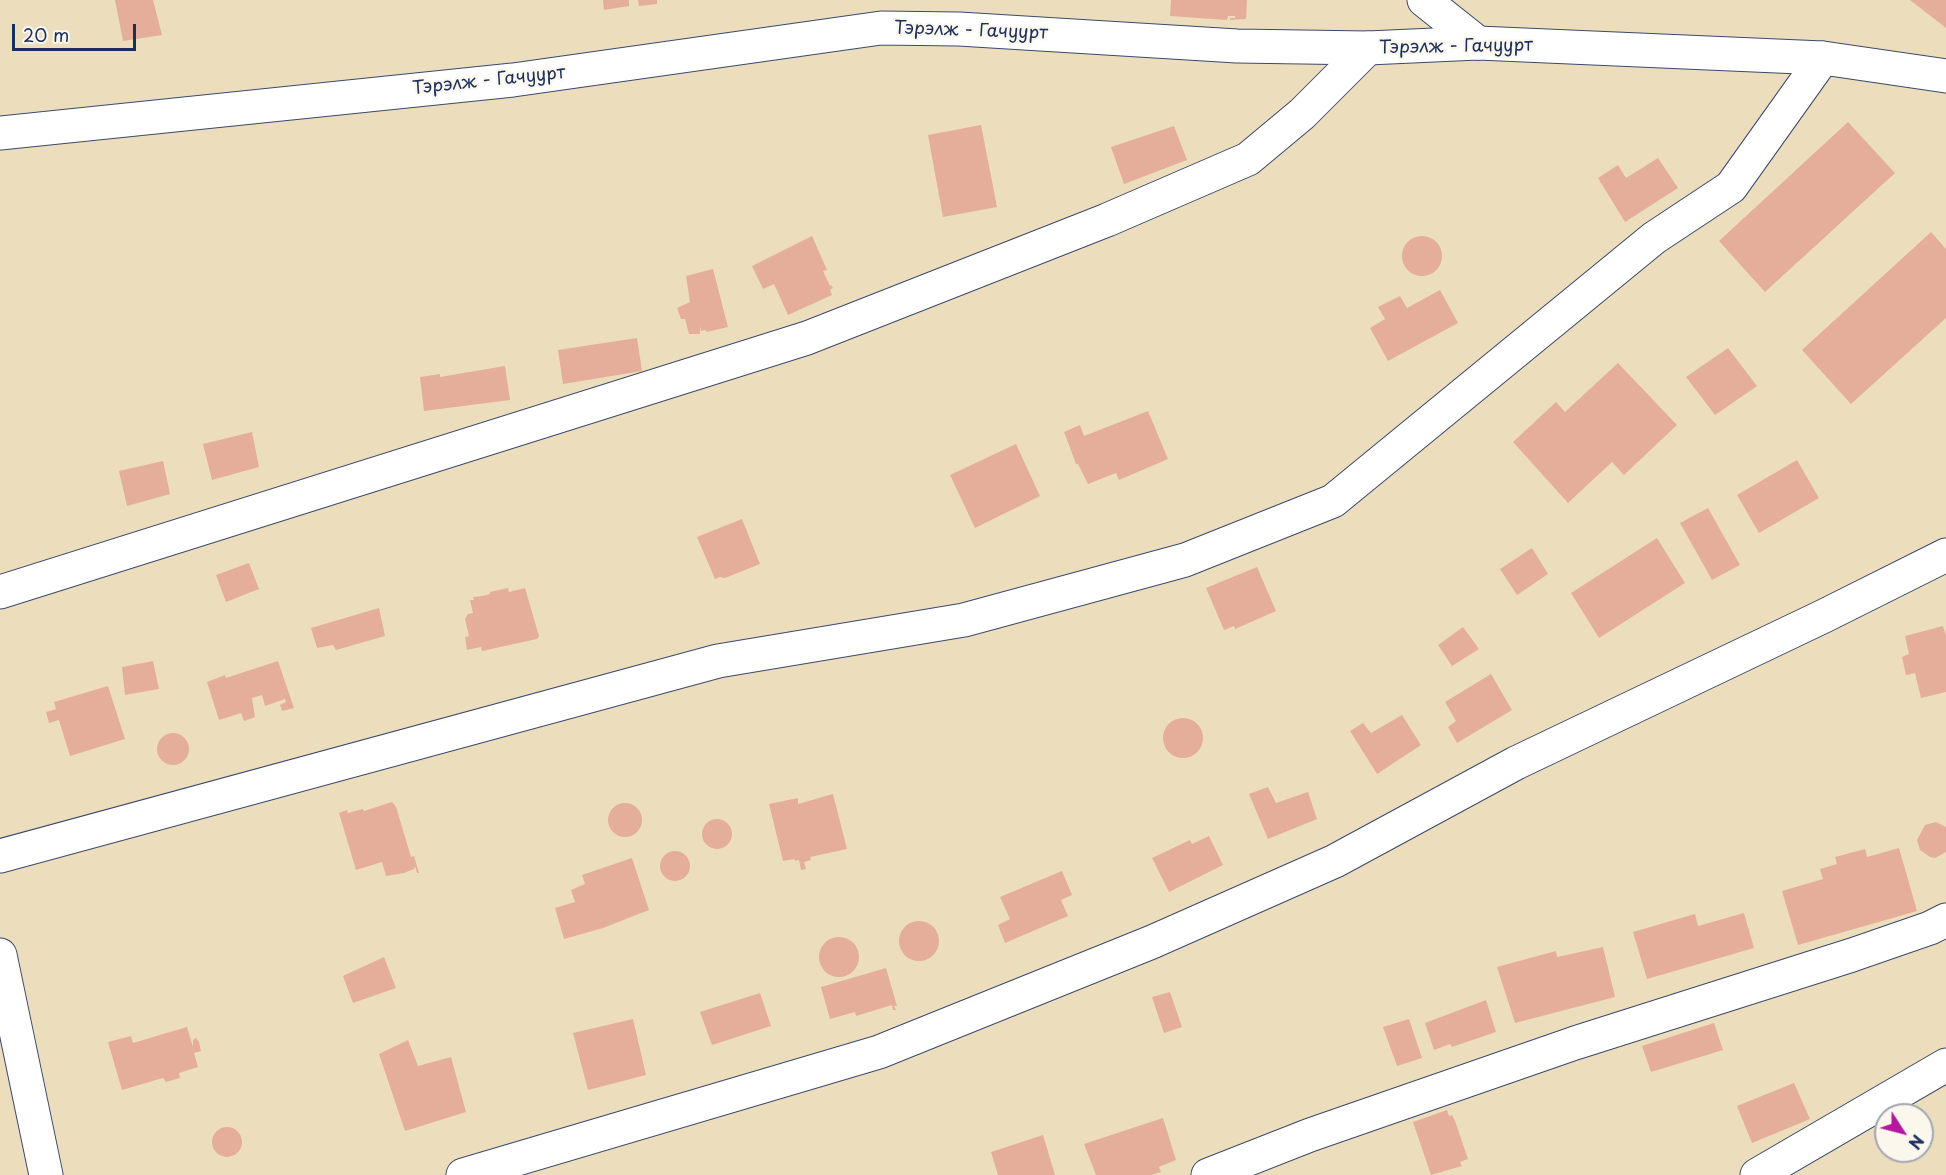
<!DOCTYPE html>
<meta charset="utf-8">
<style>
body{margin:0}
#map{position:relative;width:1946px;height:1175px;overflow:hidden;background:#ecdebc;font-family:"Playpen Sans",sans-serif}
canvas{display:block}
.north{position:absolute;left:1874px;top:1103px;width:60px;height:60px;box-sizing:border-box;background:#fbf7ec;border:2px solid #a1a7b3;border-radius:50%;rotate:126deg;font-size:16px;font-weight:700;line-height:24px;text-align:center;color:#1b2f5e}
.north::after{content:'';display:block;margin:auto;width:21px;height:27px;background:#b5179e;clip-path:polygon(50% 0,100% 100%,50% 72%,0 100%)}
.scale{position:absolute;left:12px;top:24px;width:124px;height:27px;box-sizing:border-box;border:3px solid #1b2f5e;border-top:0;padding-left:8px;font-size:18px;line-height:21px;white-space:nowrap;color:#1b2f5e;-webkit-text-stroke:4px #fbf7ec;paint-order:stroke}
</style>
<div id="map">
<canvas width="1946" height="1175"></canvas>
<div class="north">N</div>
<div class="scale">20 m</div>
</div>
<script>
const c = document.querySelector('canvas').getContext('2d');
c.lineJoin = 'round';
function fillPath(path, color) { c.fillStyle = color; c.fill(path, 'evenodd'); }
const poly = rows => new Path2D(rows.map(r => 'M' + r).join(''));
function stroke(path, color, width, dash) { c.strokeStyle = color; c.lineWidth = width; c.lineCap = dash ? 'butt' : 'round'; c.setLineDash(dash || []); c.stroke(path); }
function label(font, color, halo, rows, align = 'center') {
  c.font = font + ' "Playpen Sans",sans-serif'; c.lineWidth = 4.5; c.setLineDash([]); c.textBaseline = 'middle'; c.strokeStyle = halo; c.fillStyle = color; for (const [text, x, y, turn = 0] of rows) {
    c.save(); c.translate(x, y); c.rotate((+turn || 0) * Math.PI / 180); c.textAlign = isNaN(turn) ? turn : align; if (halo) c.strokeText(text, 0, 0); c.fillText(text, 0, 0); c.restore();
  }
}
fillPath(poly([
 [115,0,153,0,162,35,123,41],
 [603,0,629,0,629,6,604,10],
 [638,0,657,0,657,4,639,6],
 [1171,0,1247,0,1246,19,1230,20,1230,18,1235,18,1235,16,1228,16,1227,20,1170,16],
 [1910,0,1946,0,1946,28],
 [1848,122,1895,173,1765,292,1719,241],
 [981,125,997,207,943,217,928,135],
 [1174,126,1187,160,1124,184,1111,147],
 [1658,158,1678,188,1625,222,1598,178,1618,165,1626,178],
 [1931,232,1946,249,1946,318,1851,404,1802,350],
 '1402 256a20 20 0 1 1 40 0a20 20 0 1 1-40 0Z',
 [812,236,827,270,823,271,830,286,831,285,833,288,830,290,832,295,788,315,774,284,763,289,752,266],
 [713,269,728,327,707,332,705,330,701,331,700,326,700,334,689,334,685,319,681,319,677,308,690,302,686,276],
 [1440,290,1458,323,1388,361,1370,328,1385,319,1378,307,1400,296,1407,308],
 [637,338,642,371,563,384,558,350],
 [1728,348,1757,386,1715,415,1686,377],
 [1618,363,1677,425,1624,475,1612,462,1568,503,1513,442,1556,402,1565,412],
 [505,366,510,400,424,411,420,377,440,374,440,377],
 [1148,411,1168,459,1119,480,1116,473,1088,484,1078,464,1076,464,1064,432,1080,425,1084,436],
 [252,432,259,467,212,480,203,444],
 [1016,444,1040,496,975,528,950,475],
 [1797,460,1819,498,1759,533,1737,495],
 [163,461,170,494,127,506,119,471],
 [1708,508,1740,565,1712,580,1680,523],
 [742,519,760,564,725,578,720,577,715,579,697,537],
 [1657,538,1685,583,1599,638,1571,593],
 [1532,548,1548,574,1517,595,1500,569],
 [249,563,259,589,226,602,216,575],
 [1257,567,1276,611,1235,629,1234,626,1224,630,1206,588],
 [508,588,509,592,525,588,539,636,537,639,482,651,481,647,467,650,465,637,469,636,465,619,468,614,473,613,470,600,474,600,473,597,482,596,490,594,490,592],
 [379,608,385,636,336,650,333,645,317,648,311,628],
 [1943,626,1946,636,1946,692,1921,698,1915,673,1906,675,1902,657,1909,654,1905,636],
 [1463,627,1479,649,1452,666,1438,645],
 [153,661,159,689,125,695,122,667],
 [278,661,294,708,282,711,280,705,286,702,285,699,265,706,262,695,252,698,255,717,244,721,241,713,219,720,207,682,225,675,226,678],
 [1491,674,1512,710,1457,743,1448,727,1456,721,1445,702],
 [108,686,125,739,70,756,59,720,49,723,46,712,56,709,54,702],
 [1402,715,1421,745,1377,774,1350,731,1363,723,1371,733],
 '1163 738a20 20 0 1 1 40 0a20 20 0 1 1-40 0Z',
 '157 749a16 16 0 1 1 32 0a16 16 0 1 1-32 0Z',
 [1268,787,1276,803,1308,792,1317,819,1268,839,1249,794],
 [833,794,847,849,810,857,811,860,804,862,806,869,801,870,799,860,795,861,794,859,783,861,769,804,798,798,798,804],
 [392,802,396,807,411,857,414,856,419,873,417,873,415,866,414,869,404,873,386,876,382,862,356,870,339,813,347,810,348,813,363,809,364,811],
 '608 820a17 17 0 1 1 34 0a17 17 0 1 1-34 0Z',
 '702 834a15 15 0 1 1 30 0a15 15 0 1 1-30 0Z',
 [1936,822,1946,827,1946,852,1935,858,1930,857,1920,850,1917,840,1925,825],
 [1209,836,1223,865,1169,892,1152,858,1190,840,1192,844],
 [1899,848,1917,911,1798,945,1782,891,1823,879,1820,869,1837,864,1835,857,1865,849,1867,857],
 '660 866a15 15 0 1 1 30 0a15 15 0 1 1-30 0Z',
 [632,858,649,910,603,928,564,939,555,908,575,902,571,890,585,884,582,875],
 [1062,871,1072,895,1061,900,1068,916,1005,943,998,925,1010,919,1000,897],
 [1744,913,1754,948,1647,979,1633,932,1695,914,1698,926],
 '899 941a20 20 0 1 1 40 0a20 20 0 1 1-40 0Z',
 '819 957a20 20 0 1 1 40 0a20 20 0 1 1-40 0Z',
 [1603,947,1615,997,1515,1023,1497,967,1556,951,1557,957],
 [384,957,396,988,353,1003,343,976],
 [886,968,897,1006,894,1006,896,1010,893,1010,892,1005,856,1016,855,1012,830,1019,821,987],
 [1170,992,1182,1027,1164,1033,1152,997],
 [760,993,771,1026,712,1045,700,1012],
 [1486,1000,1496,1032,1452,1047,1450,1044,1434,1050,1425,1023],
 [633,1019,646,1075,588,1090,573,1033],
 [1409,1019,1422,1058,1397,1066,1383,1027],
 [1714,1023,1723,1050,1651,1072,1642,1046],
 [187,1027,193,1047,193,1040,196,1038,199,1042,201,1051,194,1053,198,1067,179,1073,180,1078,166,1082,163,1078,122,1090,108,1042,131,1036,133,1043],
 [408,1040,418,1066,451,1057,466,1112,405,1131,379,1054],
 [1794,1083,1810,1119,1752,1143,1737,1106],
 [1447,1110,1449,1116,1452,1115,1455,1121,1468,1159,1460,1162,1462,1166,1431,1175,1413,1122],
 [1163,1118,1176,1160,1159,1167,1161,1172,1151,1175,1096,1175,1084,1144],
 '212 1142a15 15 0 1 1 30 0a15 15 0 1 1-30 0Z',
 [1043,1135,1055,1175,998,1175,991,1152]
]), '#e4ae9b');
const street = poly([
 [1424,0,1478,43],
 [0,592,807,338,1107,220,1248,159,1302,114,1368,48],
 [0,856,718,661,964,620,1185,560,1333,501,1654,238,1731,187,1823,58],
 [0,955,46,1175],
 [463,1175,879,1052,1152,942,1335,861,1516,763,1824,616,1946,555],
 [1208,1175,1310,1135,1575,1043,1852,955,1930,928,1946,920],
 [1757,1175,1946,1065]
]);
const secondary = poly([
 [0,133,513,80,881,28,959,29,1237,46,1368,48,1478,43,1823,58,1946,76]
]);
stroke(street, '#3a496c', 35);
stroke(secondary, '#3a496c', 35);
stroke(street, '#fff', 33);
stroke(secondary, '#fff', 33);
label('18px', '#1b2f5e', '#fbf7ec', [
 ["Тэрэлж - Гачуурт",971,31,2],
 ["Тэрэлж - Гачуурт",1456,47,-1],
 ["Тэрэлж - Гачуурт",489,81,-6]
]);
</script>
